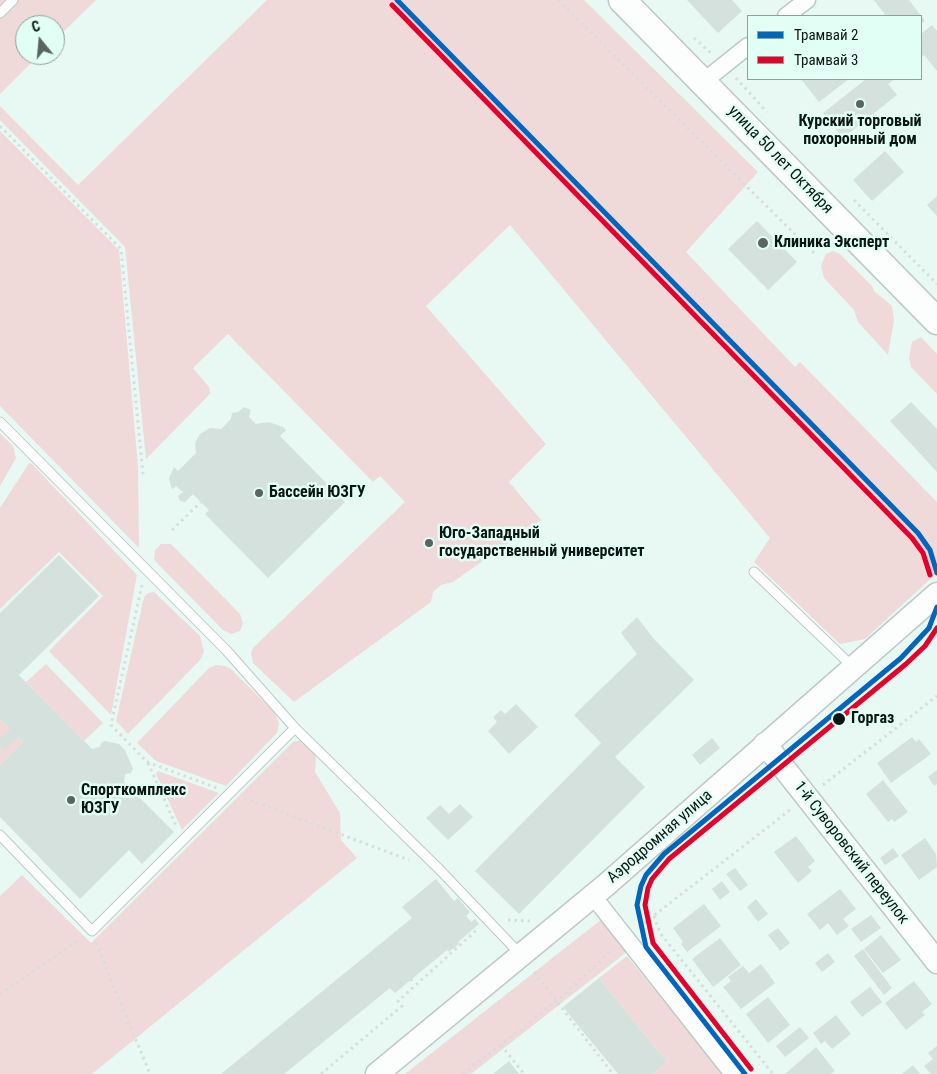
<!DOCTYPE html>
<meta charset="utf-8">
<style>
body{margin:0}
#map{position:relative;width:937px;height:1074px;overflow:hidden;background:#e8f9f3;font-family:"Roboto Condensed",sans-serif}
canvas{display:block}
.legend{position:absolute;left:747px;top:15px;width:175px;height:65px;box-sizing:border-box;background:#e2fff6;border:1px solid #8ca19b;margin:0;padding:6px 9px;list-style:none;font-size:15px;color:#0b1512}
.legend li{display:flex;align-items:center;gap:10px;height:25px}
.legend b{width:25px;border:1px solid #8ca19b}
.north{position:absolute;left:15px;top:15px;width:50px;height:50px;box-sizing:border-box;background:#e2fff6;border:1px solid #8ca19b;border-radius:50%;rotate:343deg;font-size:14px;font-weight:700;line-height:20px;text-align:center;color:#0b1512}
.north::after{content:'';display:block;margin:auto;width:18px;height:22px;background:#586561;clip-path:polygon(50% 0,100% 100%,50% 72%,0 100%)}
</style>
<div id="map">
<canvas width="937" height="1074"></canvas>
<ul class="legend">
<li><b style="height:6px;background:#0065bd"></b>Трамвай 2</li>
<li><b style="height:6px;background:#e4002b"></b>Трамвай 3</li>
</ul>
<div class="north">С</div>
</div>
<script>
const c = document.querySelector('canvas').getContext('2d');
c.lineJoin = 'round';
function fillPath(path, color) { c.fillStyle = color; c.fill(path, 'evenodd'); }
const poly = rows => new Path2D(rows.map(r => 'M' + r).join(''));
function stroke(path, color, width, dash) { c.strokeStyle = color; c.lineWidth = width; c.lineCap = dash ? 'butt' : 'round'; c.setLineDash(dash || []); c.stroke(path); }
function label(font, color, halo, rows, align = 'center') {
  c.font = font + ' "Roboto Condensed",sans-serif'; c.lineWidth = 5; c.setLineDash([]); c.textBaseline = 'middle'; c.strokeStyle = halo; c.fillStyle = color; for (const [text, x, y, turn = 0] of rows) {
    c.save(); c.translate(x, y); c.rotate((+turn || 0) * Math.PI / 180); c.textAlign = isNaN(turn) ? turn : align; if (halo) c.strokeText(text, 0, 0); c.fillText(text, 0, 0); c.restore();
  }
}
fillPath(poly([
 [0,0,96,0,55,40,55,25,25,25,25,55,39,55,0,94],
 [267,0,584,0,758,172,686,252,795,367,800,362,937,502,937,573,865,639,840,644,754,562,770,538,510,225,426,306,546,444,509,482,541,520,453,582,441,585,433,592,431,602,294,702,253,663,251,653,253,648,405,502,380,476,373,482,228,334,193,368,209,387,210,393,207,397,146,459,125,247,0,120,0,106,78,185],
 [0,131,119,250,138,467,139,548,0,406],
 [833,251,840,254,872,286,874,291,892,306,894,320,888,355,858,322,854,310,824,278,821,266,826,254],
 [921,337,937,354,937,394,911,367,909,358,912,342],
 [0,433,13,446,16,458,0,486],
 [29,463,32,464,137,575,111,715,49,651,103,596,59,552,0,609,0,508],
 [161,544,171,544,174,547,240,614,243,623,240,631,231,634,223,630,157,563,154,559,155,550],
 [154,592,200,636,204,651,201,659,128,734,116,721,144,597,148,593],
 [46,664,103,723,84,741,26,682],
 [216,665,225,666,231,669,275,713,279,723,277,733,226,786,156,761,137,743,209,668],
 [0,719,23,742,0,765],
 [301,740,316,754,315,772,340,813,341,840,357,858,92,1074,0,1074,0,896,22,875,91,943,293,742],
 [158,771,219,793,182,830,156,774],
 [602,919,628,951,471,1074,405,1074],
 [627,956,724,1074,652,1074,667,1062,599,978]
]), '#f0d9d9');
fillPath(poly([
 [687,0,732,0,742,11,718,33],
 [874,0,909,0,925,21,921,24,921,16,886,16],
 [932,25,937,31,937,71,924,55,921,58,921,34],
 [801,79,849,79,819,102],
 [866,79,895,79,888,84,897,95,843,138,823,113],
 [885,151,904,172,872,201,853,180],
 [937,196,937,216,927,205],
 [757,221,797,262,768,290,728,249],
 [911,402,937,429,937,472,890,421],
 [244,407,251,410,249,417,256,424,269,422,283,427,286,430,280,436,345,502,268,578,205,514,209,510,193,494,185,502,180,501,178,496,183,492,176,486,173,489,171,487,169,478,174,467,178,471,196,453,195,443,200,434,210,428,221,429,231,419,232,413,238,412],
 [59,555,99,596,19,675,92,749,100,747,101,743,105,741,119,744,125,750,133,769,131,773,125,774,124,782,174,832,142,864,129,850,80,899,0,817,0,765,23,742,18,737,5,750,0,745,0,739,10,729,0,719,0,613],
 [637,617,653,638,694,680,615,757,645,787,519,914,475,871,601,743,574,715,637,654,621,633],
 [516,704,538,727,509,754,488,731,497,722,493,717,501,710,505,714],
 [912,737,916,742,919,739,931,754,891,783,877,763],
 [712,738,720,748,700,765,692,755],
 [937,770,937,784,934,786,928,777],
 [883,780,908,812,894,822,892,819,888,822,866,794],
 [460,804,473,817,448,840,426,818,440,805,449,814],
 [796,836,815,861,808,867,812,871,798,883,774,852],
 [925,838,936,854,937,867,919,880,901,855],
 [893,848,899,856,885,865,880,858],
 [735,868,748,885,740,891,726,874],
 [436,879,454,901,458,898,470,912,466,916,471,922,475,919,479,924,458,942,459,944,449,952,447,950,395,993,390,988,284,1074,221,1074,412,918,402,907],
 [722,881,730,892,720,900,712,889],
 [840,889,856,909,843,919,849,926,837,935,828,923,820,930,807,914],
 [756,899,768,914,758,922,747,907],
 [704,904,721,926,687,952,681,944,683,942,673,928],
 [871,915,881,928,861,942,851,929],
 [778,928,790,943,780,951,768,935],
 [881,935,901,960,883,973,864,949],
 [720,938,741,965,713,987,692,959],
 [863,949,892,988,884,995,854,956],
 [828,953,835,962,822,972,815,963],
 [761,964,775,983,741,1009,723,987,731,981,728,977,743,966,749,973],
 [599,978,667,1062,652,1074,618,1074,563,1007],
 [914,981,932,1004,922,1012,925,1015,906,1030,885,1003],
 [870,987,882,1002,862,1017,850,1002],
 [768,997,790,1025,768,1043,746,1014],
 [836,1015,851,1034,832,1049,825,1041,821,1044,813,1033],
 [800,1027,809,1038,785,1057,776,1046],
 [937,1046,937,1074,931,1074,924,1066,933,1059,928,1053],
 [816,1047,835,1071,831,1074,785,1074],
 [509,1061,519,1074,493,1074],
 [913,1065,920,1074,902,1074]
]), '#d4e1dc');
const lane = poly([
 [0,13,13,0],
 [0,422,227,651,295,728,439,869,521,955],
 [754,572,853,667],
 [0,835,92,931,295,728]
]);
const street = poly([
 [786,16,807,0],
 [703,82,748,46],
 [593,896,733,1074]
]);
const secondary = poly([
 [765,744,937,962],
 [377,1074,606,885,937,594]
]);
const primary = poly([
 [622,0,937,321]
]);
stroke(lane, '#bdcac5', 11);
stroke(street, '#bdcac5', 19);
stroke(secondary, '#bdcac5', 25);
stroke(primary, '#bdcac5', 29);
stroke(poly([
 [558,0,815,254],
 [694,38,712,54],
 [736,78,767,112],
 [0,126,121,249,143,474],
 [854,200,937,284],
 [172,530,201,502],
 [142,585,111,725,147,762,217,788],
 [148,763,177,828],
 [823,785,937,696],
 [244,798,409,860],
 [654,916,660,933,773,1074],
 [508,920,530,921],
 [639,927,790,810],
 [96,943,150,1074],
 [534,972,613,1074],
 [411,979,412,981],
 [0,994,80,939],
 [501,1045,524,1074],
 [321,1074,402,1006,398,1001,479,928],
 [463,1074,557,1001,613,949]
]), '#d8dddb', 3, [2.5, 4]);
stroke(lane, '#fcfefd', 9);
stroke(street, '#fcfefd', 16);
stroke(secondary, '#fcfefd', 22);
stroke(primary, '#fcfefd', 26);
stroke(poly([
 [397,0,918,533,930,550,937,573],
 [745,1074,646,947,637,905,641,886,646,875,664,854,901,658,929,628,937,607]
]), '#0065bd', 5);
stroke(poly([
 [392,5,912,538,923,553,930,575],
 [751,1069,653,943,645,905,648,888,652,879,669,859,906,664,925,646,937,628]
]), '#e4002b', 5);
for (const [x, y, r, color] of [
 [860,104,5,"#586561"],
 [763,243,6,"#586561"],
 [259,493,5,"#586561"],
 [429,543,5,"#586561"],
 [839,719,7,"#0b1512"],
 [71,800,5,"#586561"]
]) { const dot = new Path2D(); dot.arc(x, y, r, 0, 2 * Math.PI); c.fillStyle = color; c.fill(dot); stroke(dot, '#e2fff6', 2); }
label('bold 16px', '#0b1512', '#e2fff6', [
 ["Курский торговый",860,122,"center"],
 ["похоронный дом",860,140,"center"],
 ["Клиника Эксперт",774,243],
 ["Бассейн ЮЗГУ",269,493],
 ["Юго-Западный",439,534],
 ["государственный университет",439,552],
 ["Спорткомплекс",81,791],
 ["ЮЗГУ",81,809]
], 'left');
label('16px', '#0b1512', '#e2fff6', [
 ["улица 50 лет Октября",780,160,46],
 ["Аэродромная улица",660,837,-41],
 ["1-й Суворовский переулок",851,853,52]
]);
label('bold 16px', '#0b1512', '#e2fff6', [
 ["Горгаз",851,719]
], 'left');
</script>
